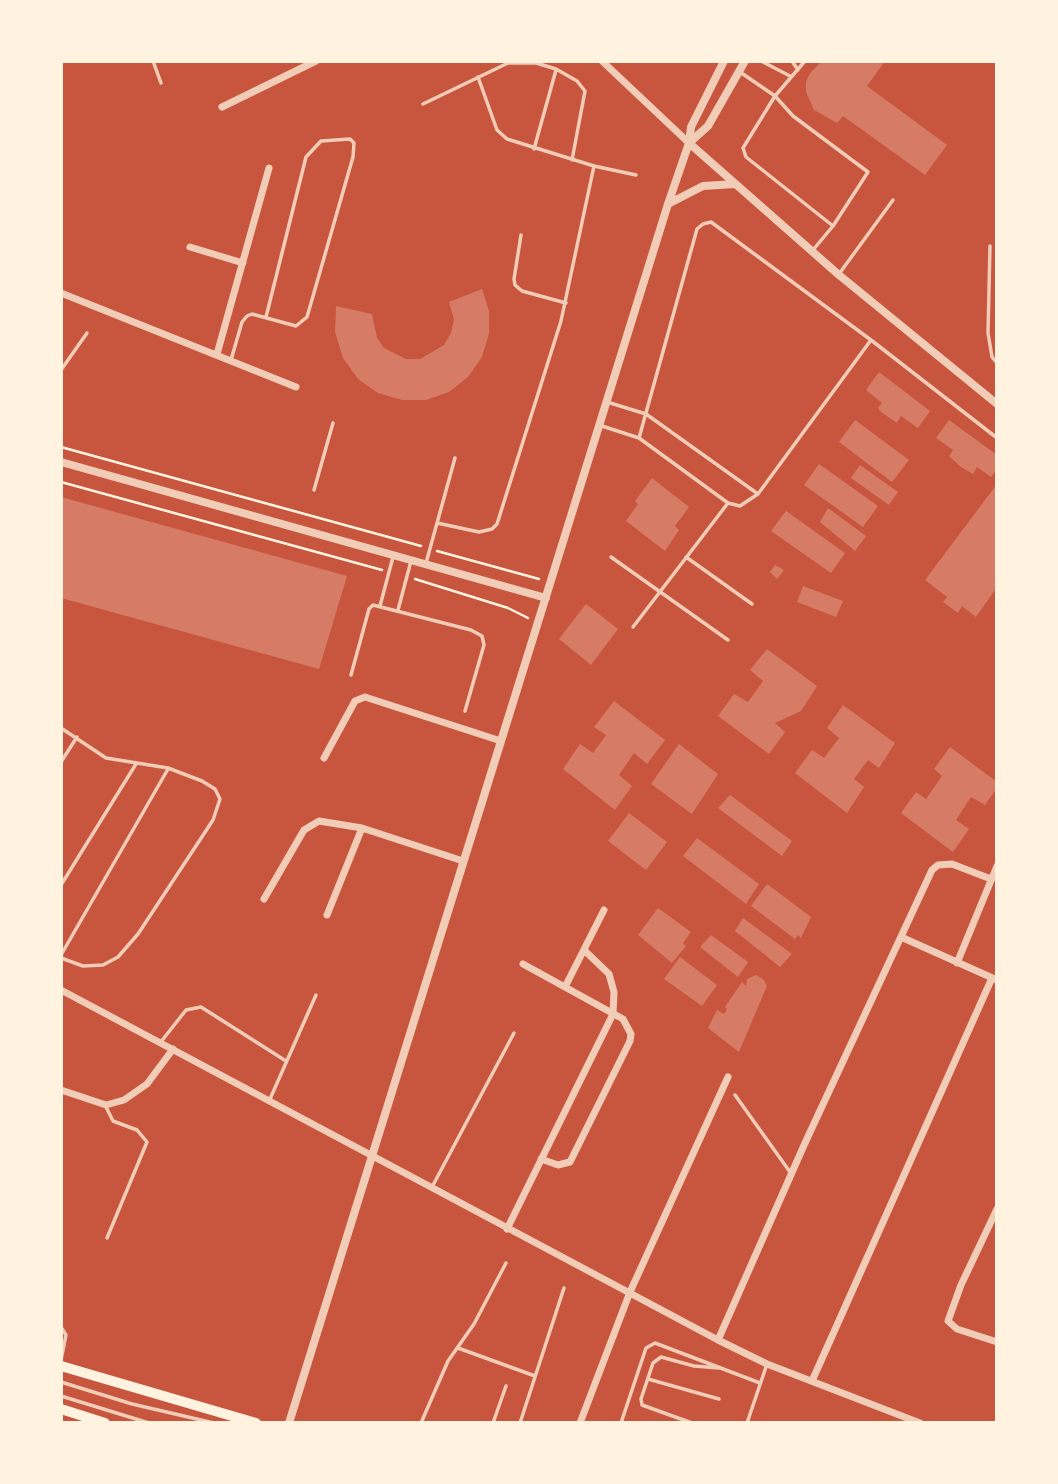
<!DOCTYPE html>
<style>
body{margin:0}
#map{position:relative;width:1058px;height:1484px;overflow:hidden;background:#c8553d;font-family:Commissioner,sans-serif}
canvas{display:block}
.frame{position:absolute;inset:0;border:63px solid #fff3e0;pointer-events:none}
</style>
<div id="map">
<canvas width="1058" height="1484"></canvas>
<div class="frame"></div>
</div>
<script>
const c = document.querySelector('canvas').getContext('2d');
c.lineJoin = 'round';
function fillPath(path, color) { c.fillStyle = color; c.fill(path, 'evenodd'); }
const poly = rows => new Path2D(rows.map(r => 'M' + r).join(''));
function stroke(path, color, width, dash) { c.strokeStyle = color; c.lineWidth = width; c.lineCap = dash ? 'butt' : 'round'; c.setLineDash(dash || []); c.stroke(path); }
fillPath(poly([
 [822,61,885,61,867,86,947,145,925,175,843,116,837,123,814,110,806,92,806,82,810,73],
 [482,289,489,311,489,334,482,357,468,377,449,392,426,400,402,400,378,393,358,379,343,358,335,332,336,306,372,314,377,338,384,348,406,359,420,359,444,345,451,333,454,319,449,302],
 [879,372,930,411,918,428,901,416,897,423,881,412,878,408,882,403,866,390],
 [855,420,909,460,892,482,839,442],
 [949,420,997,455,997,469,991,477,977,467,973,474,961,467,949,456,953,450,936,438],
 [819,464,878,506,863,527,804,485],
 [860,465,898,492,889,505,851,478],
 [652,478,689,507,675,526,679,530,665,551,626,521,638,504,635,501],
 [997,484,997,587,976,617,962,606,958,613,943,602,947,597,925,580],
 [61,497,347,576,319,669,61,598],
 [828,508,866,536,855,551,820,522],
 [786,511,845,553,831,573,771,531],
 [775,565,784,570,777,579,770,572],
 [803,586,843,601,836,617,797,602],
 [586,604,618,629,591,665,559,639],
 [767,649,817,686,801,711,775,723,785,732,769,754,718,716,734,694,748,702,763,681,750,670],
 [614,701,665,740,647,764,634,753,619,775,632,786,615,810,563,769,580,744,593,753,606,735,594,727],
 [843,705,895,743,879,768,868,760,854,779,864,787,847,813,795,773,812,750,824,758,839,738,827,728],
 [679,744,718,774,692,814,651,784],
 [950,747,997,782,997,788,985,805,971,797,956,820,969,829,953,852,901,813,916,792,926,799,942,776,934,769],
 [730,795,792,841,782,856,718,808],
 [629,813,667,842,646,870,608,841],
 [697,838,759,884,746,904,683,856],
 [767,884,811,917,801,938,798,935,795,939,751,906],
 [658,908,691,932,683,943,686,946,672,963,638,935],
 [743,918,792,954,780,967,735,931],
 [711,935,748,962,738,977,700,947],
 [680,957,717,985,702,1006,664,979],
 [756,975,763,979,767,986,739,1052,708,1028,717,1010,724,1014,727,1009,725,1007,742,982,746,986,747,979]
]), '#d67c66');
stroke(poly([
 [61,447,421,546],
 [61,482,382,570],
 [437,551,539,579],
 [415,579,508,608,528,618]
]), '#fff3e0', 2.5);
stroke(poly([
 [153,61,161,83],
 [761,61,790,76],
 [792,61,798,70],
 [805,61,775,96,743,148,746,157,833,226,813,250],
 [740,72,775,96,793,116,868,172,833,226],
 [423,104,508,63,536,63,556,69,577,81,585,91,572,160],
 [534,149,556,70],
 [594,166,636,175],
 [521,235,514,279,515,285,522,291,566,303],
 [990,246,988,333,992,357,997,363],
 [839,274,893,200],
 [231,360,242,322,247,316,252,314,296,326,307,317,353,157,354,143,350,139,321,141,306,157,266,317],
 [61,370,87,333],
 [607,402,646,414,758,494],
 [602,426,639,438,728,503,740,506,758,494,871,340],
 [639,438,697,229,703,224,711,222,871,340,997,438],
 [314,490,333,423],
 [437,523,479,532,492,529,497,524,561,321,594,166,507,139,497,130,478,77],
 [611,557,728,640],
 [686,557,752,604],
 [426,563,455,458],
 [380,606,393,557],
 [398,610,411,561],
 [633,627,728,503],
 [351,675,369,609,373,605,471,630,482,636,484,645,465,711],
 [61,728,106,758,168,768,202,781,215,789,220,799,213,820,138,934,118,957,103,965,83,966,61,958],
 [61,762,77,737],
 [61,885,136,764],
 [61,955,168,769],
 [160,1043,186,1010,201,1007,286,1061],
 [735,1095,790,1172],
 [270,1099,316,995],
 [106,1107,113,1121,137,1130,147,1142,107,1238],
 [432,1187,514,1033],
 [61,1327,66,1335,61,1360],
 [458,1348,535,1376],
 [648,1379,719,1399],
 [61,1382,132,1404,214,1423],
 [61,1396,149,1423],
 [421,1423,448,1361,474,1324,506,1263],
 [493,1423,506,1386],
 [520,1423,564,1288],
 [621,1423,646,1348,655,1343,760,1383],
 [692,1423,642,1405,641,1399,653,1363,661,1357,694,1366,719,1368],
 [747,1423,767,1364]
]), '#f1ccb7', 3.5);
stroke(poly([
 [602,61,689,143],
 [222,107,316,61],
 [190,247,243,263],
 [61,293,296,387],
 [217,354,269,168],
 [324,758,355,701,365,697,501,741],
 [264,899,304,830,319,821,362,828,463,861],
 [327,915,362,828],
 [901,937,997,980],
 [957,963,997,866],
 [523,964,623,1019,631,1034,630,1041,570,1162,558,1165,541,1159],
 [565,987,604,910],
 [61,990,718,1340,767,1364,920,1423],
 [61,1090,106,1105,124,1100,147,1084,173,1049],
 [997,1209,961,1285,948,1321,957,1329,997,1342],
 [507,1229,613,1014,614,992,609,974,584,950],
 [718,1340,805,1143,932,870,938,865,952,864,991,879],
 [812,1381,992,978],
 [580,1423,630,1292,728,1077]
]), '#f1ccb7', 7);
stroke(poly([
 [689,143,839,275,997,404],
 [689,143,691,127,724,61],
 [668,204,703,186,735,184],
 [61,462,546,598],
 [289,1423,668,204,689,143,708,126,745,61]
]), '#f1ccb7', 8);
stroke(poly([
 [61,1366,256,1423],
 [61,1409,105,1423]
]), '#fff3e0', 10);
</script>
